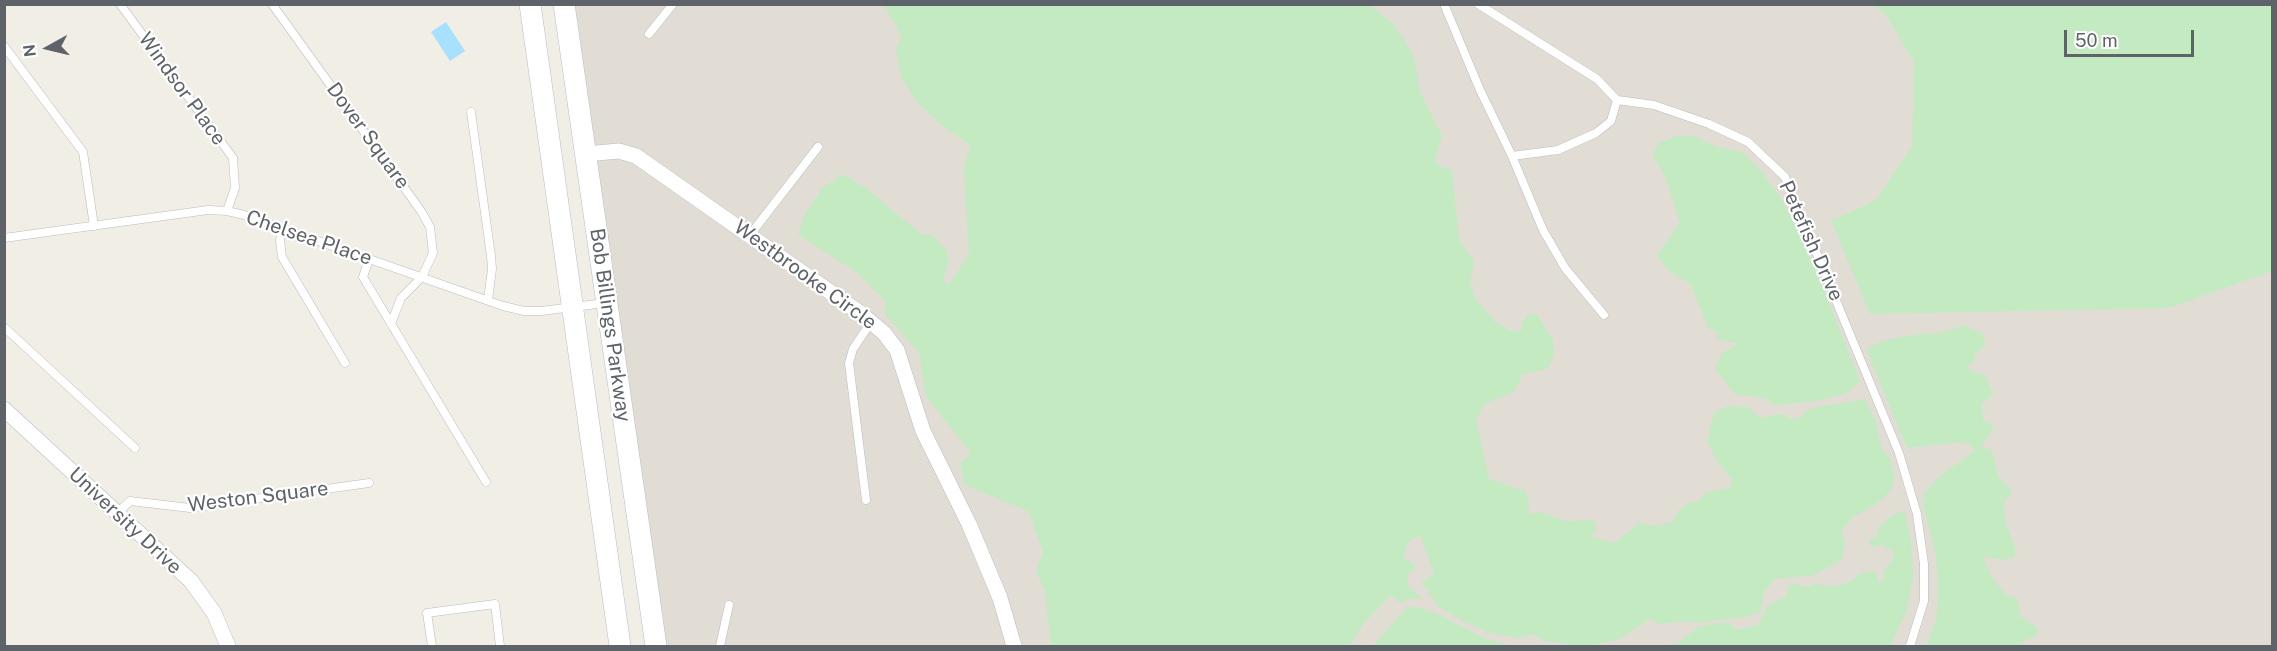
<!DOCTYPE html>
<style>
body{margin:0}
#map{position:relative;width:2277px;height:651px;overflow:hidden;background:#f1eee6;font-family:"Public Sans",sans-serif}
canvas{display:block}
.frame{position:absolute;inset:0;border:6px solid #5d6368;pointer-events:none}
.north{position:absolute;left:18px;top:18px;width:60px;height:60px;-webkit-text-stroke:4px #fff;paint-order:stroke;rotate:262deg;font-size:16px;font-weight:700;line-height:24px;text-align:center;color:#5d6368}
.north::after{content:'';display:block;margin:auto;width:21px;height:27px;background:#5d6368;clip-path:polygon(50% 0,100% 100%,50% 72%,0 100%)}
.scale{position:absolute;left:2064px;top:30px;width:130px;height:27px;box-sizing:border-box;border:3px solid #5d6368;border-top:0;padding-left:8px;font-size:18px;line-height:21px;white-space:nowrap;color:#5d6368;-webkit-text-stroke:4px #fff;paint-order:stroke}
</style>
<div id="map">
<canvas width="2277" height="651"></canvas>
<div class="frame"></div>
<div class="north">N</div>
<div class="scale">50 m</div>
</div>
<script>
const c = document.querySelector('canvas').getContext('2d');
c.lineJoin = 'round';
function fillPath(path, color) { c.fillStyle = color; c.fill(path, 'evenodd'); }
const poly = rows => new Path2D(rows.map(r => 'M' + r).join(''));
function stroke(path, color, width, dash) { c.strokeStyle = color; c.lineWidth = width; c.lineCap = dash ? 'butt' : 'round'; c.setLineDash(dash || []); c.stroke(path); }
function label(font, color, halo, rows, align = 'center') {
  c.font = font + ' "Public Sans",sans-serif'; c.lineWidth = 4.5; c.setLineDash([]); c.textBaseline = 'middle'; c.strokeStyle = halo; c.fillStyle = color; for (const [text, x, y, turn = 0] of rows) {
    c.save(); c.translate(x, y); c.rotate((+turn || 0) * Math.PI / 180); c.textAlign = isNaN(turn) ? turn : align; if (halo) c.strokeText(text, 0, 0); c.fillText(text, 0, 0); c.restore();
  }
}
fillPath(poly([
 [575,5,2272,5,2272,646,666,646]
]), '#e1ddd5');
fillPath(poly([
 [883,5,1369,5,1393,24,1413,54,1420,92,1442,136,1435,162,1444,169,1452,169,1459,240,1474,262,1470,282,1474,297,1495,322,1511,331,1522,331,1522,322,1528,315,1536,313,1553,340,1554,356,1547,369,1522,374,1515,391,1485,404,1476,420,1489,479,1525,491,1529,503,1528,514,1540,512,1565,521,1594,520,1597,529,1590,536,1615,543,1639,523,1660,526,1673,521,1678,511,1687,503,1699,501,1706,492,1730,488,1732,480,1715,458,1708,442,1710,425,1715,412,1728,406,1748,407,1759,418,1782,414,1791,419,1801,417,1811,408,1865,399,1876,422,1882,449,1889,457,1895,475,1891,490,1875,505,1853,517,1841,531,1845,543,1842,560,1811,576,1774,579,1763,595,1761,611,1750,616,1700,623,1688,621,1659,624,1650,619,1619,639,1589,646,1571,646,1564,643,1545,641,1532,634,1520,638,1489,633,1465,622,1439,607,1421,582,1434,574,1420,535,1408,542,1403,558,1415,565,1414,571,1407,573,1408,586,1423,599,1410,599,1400,603,1391,595,1364,623,1349,646,1051,646,1045,591,1036,572,1043,551,1028,511,965,485,960,464,971,453,926,397,919,353,884,313,886,302,858,273,798,235,805,214,823,187,844,174,871,192,922,235,930,234,944,246,949,259,943,282,949,284,969,254,964,170,970,145,941,125,917,102,901,78,896,49,901,38,897,26],
 [1873,5,2272,5,2272,271,2169,308,1870,314,1831,221,1876,200,1912,146,1914,62,1886,15],
 [1676,136,1695,136,1716,147,1742,152,1761,171,1783,201,1819,277,1860,381,1849,392,1818,401,1775,405,1765,398,1734,394,1715,368,1722,353,1738,344,1717,339,1717,331,1709,329,1690,284,1666,269,1657,255,1680,223,1665,176,1652,155,1659,143],
 [1964,325,1984,335,1985,346,1975,353,1975,360,1966,366,1972,372,1985,375,1993,394,1982,404,1983,421,1993,425,1991,433,1981,447,1992,450,1999,478,2012,491,2004,504,2006,525,2015,546,2015,557,2004,560,1982,556,1995,582,2007,595,2017,599,2021,617,2037,627,2038,635,2023,641,2022,646,1926,646,1936,620,1938,594,1936,556,1924,507,1924,494,1942,474,1975,451,1970,445,1961,442,1907,448,1866,349,1879,342,1909,335,1940,333],
 [1904,510,1911,542,1913,577,1907,610,1890,646,1662,646,1678,643,1700,626,1728,622,1737,630,1758,625,1768,605,1786,596,1788,586,1798,584,1805,588,1815,584,1835,587,1854,580,1858,574,1874,570,1880,583,1883,582,1884,571,1895,555,1891,550,1881,545,1871,547,1869,541,1877,536,1879,527,1890,517],
 [1412,606,1436,613,1484,638,1511,646,1373,646,1404,610]
]), '#c4eac1');
fillPath(poly([
 [446,22,465,51,450,61,431,32]
]), '#a8e0ff');
const lane = poly([
 [120,4,233,158,235,188,227,211],
 [272,4,421,211,430,227,433,253,422,277,401,298,391,324],
 [1444,4,1480,90,1512,156,1543,230,1565,268,1604,315],
 [1478,4,1597,79,1617,100,1654,105,1709,124,1748,142,1785,177,1899,453,1917,514,1924,564,1924,601,1910,646],
 [649,34,673,4],
 [4,46,83,152,94,226],
 [471,112,491,256,492,269,488,300],
 [1512,156,1558,150,1596,133,1611,121,1617,100],
 [283,229,280,240,282,257,345,363],
 [750,235,818,147],
 [4,238,208,210,227,211,244,215,503,306,524,311,541,311,605,303],
 [369,259,363,277,486,482],
 [4,327,135,448],
 [866,500,849,363,853,349,871,322],
 [117,513,130,501,190,508,369,483],
 [432,646,427,613,495,604,500,646],
 [720,646,729,605]
]);
const street = poly([
 [585,154,619,151,636,156,860,313,884,333,897,350,923,431,969,524,1000,598,1014,646],
 [4,409,191,581,214,613,228,646]
]);
const secondary = poly([
 [530,4,620,646],
 [564,4,656,646]
]);
stroke(lane, '#b9bcc1', 9);
stroke(street, '#b9bcc1', 16);
stroke(secondary, '#b7bcc1', 22);
stroke(lane, '#fff', 8);
stroke(street, '#fff', 15);
stroke(secondary, '#fff', 21);
label('20px', '#5d6368', '#fff', [
 ["Windsor Place",182,89,54],
 ["Dover Square",368,136,54],
 ["Chelsea Place",309,238,19],
 ["Petefish Drive",1811,241,66],
 ["Westbrooke Circle",805,275,36],
 ["Bob Billings Parkway",610,325,82],
 ["Weston Square",258,497,-7],
 ["University Drive",125,521,43]
]);
</script>
